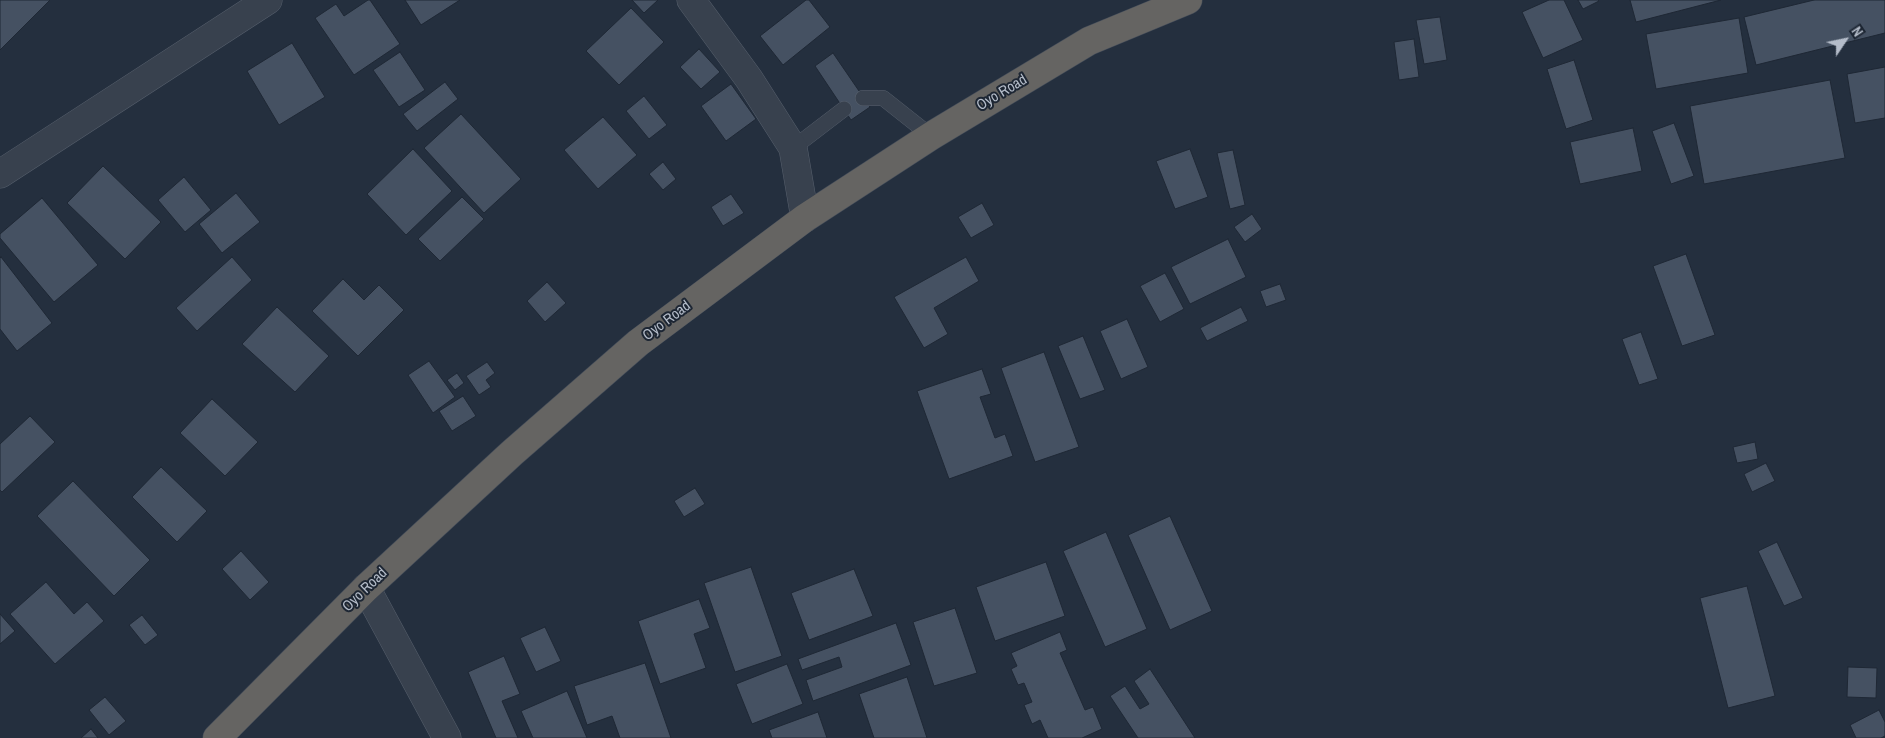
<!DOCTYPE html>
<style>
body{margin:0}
#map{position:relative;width:1885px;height:738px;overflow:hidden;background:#242f3e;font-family:"Archivo Narrow",sans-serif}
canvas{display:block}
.north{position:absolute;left:1820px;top:15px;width:50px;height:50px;-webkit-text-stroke:4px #1d2633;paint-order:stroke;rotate:56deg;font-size:14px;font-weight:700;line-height:20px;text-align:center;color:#b4bcc9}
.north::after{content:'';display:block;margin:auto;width:18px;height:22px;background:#b4bcc9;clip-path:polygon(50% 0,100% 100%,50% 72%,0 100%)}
</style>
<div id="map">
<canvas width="1885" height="738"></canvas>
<div class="north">N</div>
</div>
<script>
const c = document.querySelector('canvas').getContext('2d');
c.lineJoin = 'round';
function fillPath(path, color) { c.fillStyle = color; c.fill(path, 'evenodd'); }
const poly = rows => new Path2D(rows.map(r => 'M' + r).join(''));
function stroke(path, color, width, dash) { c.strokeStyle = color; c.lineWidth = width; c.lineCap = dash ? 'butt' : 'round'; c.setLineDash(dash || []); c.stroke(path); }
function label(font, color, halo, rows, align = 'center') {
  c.font = font + ' "Archivo Narrow",sans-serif'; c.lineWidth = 4; c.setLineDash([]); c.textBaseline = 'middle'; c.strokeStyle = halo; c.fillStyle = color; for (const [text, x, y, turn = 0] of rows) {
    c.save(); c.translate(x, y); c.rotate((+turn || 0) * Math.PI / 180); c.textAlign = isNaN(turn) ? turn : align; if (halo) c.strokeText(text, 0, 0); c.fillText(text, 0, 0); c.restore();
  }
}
const building = poly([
 [0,0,50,0,0,50,0,0],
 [368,0,370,0,400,44,354,75,315,18,336,4,344,16,368,0],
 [405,0,460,0,421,25,405,0],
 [632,0,658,0,644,13,632,0],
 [806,0,809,0,830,27,783,65,760,36,806,0],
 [1549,0,1564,0,1583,40,1543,58,1522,12,1549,0],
 [1578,0,1598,0,1599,1,1583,9,1578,0],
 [1630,0,1721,0,1636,22,1630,0],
 [1814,0,1885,0,1885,33,1756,65,1744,17,1814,0],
 [631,8,664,42,619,85,586,51,631,8],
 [1440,17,1447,60,1424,64,1416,20,1440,17],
 [1739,18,1748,73,1656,89,1646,34,1739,18],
 [1414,39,1419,77,1399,80,1394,42,1414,39],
 [292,43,325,97,279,125,247,71,292,43],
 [699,49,720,72,701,89,680,67,699,49],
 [400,52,425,90,399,107,373,70,400,52],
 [833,53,870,107,851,120,815,66,833,53],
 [1574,60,1593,120,1566,129,1547,69,1574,60],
 [1885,67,1885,118,1855,123,1847,74,1885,67],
 [1830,80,1845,158,1704,184,1690,106,1830,80],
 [445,82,458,99,417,131,403,114,445,82],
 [731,84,756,119,726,141,701,106,731,84],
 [644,96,667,125,649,139,626,111,644,96],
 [461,114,521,179,484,213,424,148,461,114],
 [603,117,637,155,598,189,564,150,603,117],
 [1674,123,1694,176,1671,184,1652,131,1674,123],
 [1633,128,1642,171,1580,184,1570,142,1633,128],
 [413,149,452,191,406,235,367,194,413,149],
 [1190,149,1208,197,1175,209,1156,161,1190,149],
 [1233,150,1245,205,1230,209,1217,153,1233,150],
 [663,162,676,179,663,190,649,174,663,162],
 [103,166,161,222,125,259,67,203,103,166],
 [184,177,211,210,185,232,158,200,184,177],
 [236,193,260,222,222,253,199,224,236,193],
 [731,194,744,213,723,226,711,207,731,194],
 [462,197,484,219,440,261,418,239,462,197],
 [42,198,98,265,54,302,0,238,0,234,42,198],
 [982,203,994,225,971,238,958,217,982,203],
 [1252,214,1262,229,1245,242,1234,227,1252,214],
 [1228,239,1246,277,1190,304,1171,267,1228,239],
 [1686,254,1715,335,1682,346,1653,266,1686,254],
 [1,257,52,323,17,351,0,329,0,258,1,257],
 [232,257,252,280,197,331,176,308,232,257],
 [966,257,979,281,934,308,948,334,924,348,894,297,966,257],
 [1165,273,1184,309,1160,322,1140,286,1165,273],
 [343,279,364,300,379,285,404,310,358,356,312,311,343,279],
 [547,282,566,303,545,322,527,301,547,282],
 [1280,284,1286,300,1266,307,1260,291,1280,284],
 [277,307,329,356,295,392,242,344,277,307],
 [1241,307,1248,321,1207,341,1200,328,1241,307],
 [1127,319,1148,367,1121,379,1100,331,1127,319],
 [1641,332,1658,379,1639,385,1622,339,1641,332],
 [1083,336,1105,390,1080,399,1058,346,1083,336],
 [1044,352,1079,447,1035,462,1001,368,1044,352],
 [429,361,455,397,433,413,408,375,429,361],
 [487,362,495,373,486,380,491,387,479,395,466,376,487,362],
 [982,369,991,394,980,397,995,438,1005,434,1013,456,949,479,917,391,982,369],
 [457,373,464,383,455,390,447,380,457,373],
 [463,396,476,416,452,431,439,411,463,396],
 [212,399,258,442,225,476,180,433,212,399],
 [30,416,55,442,2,492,0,490,0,444,30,416],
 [1755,442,1758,459,1737,463,1733,447,1755,442],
 [1766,463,1775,481,1752,492,1744,474,1766,463],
 [161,467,207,511,177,542,132,497,161,467],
 [73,481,150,560,114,596,37,516,73,481],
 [695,488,705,504,684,517,674,501,695,488],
 [1170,516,1212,611,1170,630,1128,535,1170,516],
 [1106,532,1147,629,1105,647,1063,551,1106,532],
 [1777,542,1803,598,1784,606,1758,551,1777,542],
 [241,551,269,582,250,600,222,569,241,551],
 [1046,562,1065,616,995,641,976,587,1046,562],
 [751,567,782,656,735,672,704,583,751,567],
 [854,569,873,616,809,640,791,593,854,569],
 [46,582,74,614,87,602,104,621,55,664,10,614,46,582],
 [1747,586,1775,696,1728,708,1700,598,1747,586],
 [699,599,710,628,694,634,706,668,660,684,638,621,699,599],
 [955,608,977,673,934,686,913,622,955,608],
 [0,614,15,631,0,644,0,614],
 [142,615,158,635,145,645,129,625,142,615],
 [896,623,911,665,813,701,806,680,842,667,839,657,802,670,798,659,896,623],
 [545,627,561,661,536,672,520,638,545,627],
 [1060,632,1067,650,1060,653,1085,710,1093,707,1102,729,1082,738,1048,738,1040,720,1032,724,1024,705,1032,702,1024,683,1018,685,1011,669,1017,666,1011,653,1060,632],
 [504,656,520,694,502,701,518,738,496,738,468,672,504,656],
 [645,663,671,738,620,738,612,716,587,725,574,686,645,663],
 [787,664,803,704,752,724,736,684,787,664],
 [1848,667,1877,668,1876,698,1847,697,1848,667],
 [1150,669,1195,738,1138,738,1110,696,1125,686,1140,709,1149,704,1134,681,1150,669],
 [907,677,927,738,874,738,859,694,907,677],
 [567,691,587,738,533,738,521,711,567,691],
 [105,697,126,721,109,735,89,710,105,697],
 [1879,710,1885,722,1885,736,1881,738,1856,738,1850,725,1879,710],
 [818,712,827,738,772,738,769,730,818,712],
 [91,729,98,738,81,738,91,729]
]);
fillPath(building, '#455162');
stroke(building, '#1f2835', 1);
const service = poly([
 [863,98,883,98,931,136],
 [793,148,844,109]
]);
const minor = poly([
 [691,0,749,79,793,148,805,218],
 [0,174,268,0],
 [366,588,447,738]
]);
const trunk = poly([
 [217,738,366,588,512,453,638,343,805,218,931,136,1089,41,1188,0]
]);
stroke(service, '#565f6c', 16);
stroke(minor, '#565f6c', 29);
stroke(trunk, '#434c59', 29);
stroke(service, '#38414e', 15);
stroke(minor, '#38414e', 28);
stroke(trunk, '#656462', 28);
label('15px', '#b4bcc9', '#1d2633', [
 ["Oyo Road",1002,93,-31],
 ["Oyo Road",667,321,-37],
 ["Oyo Road",365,590,-44]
]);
</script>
